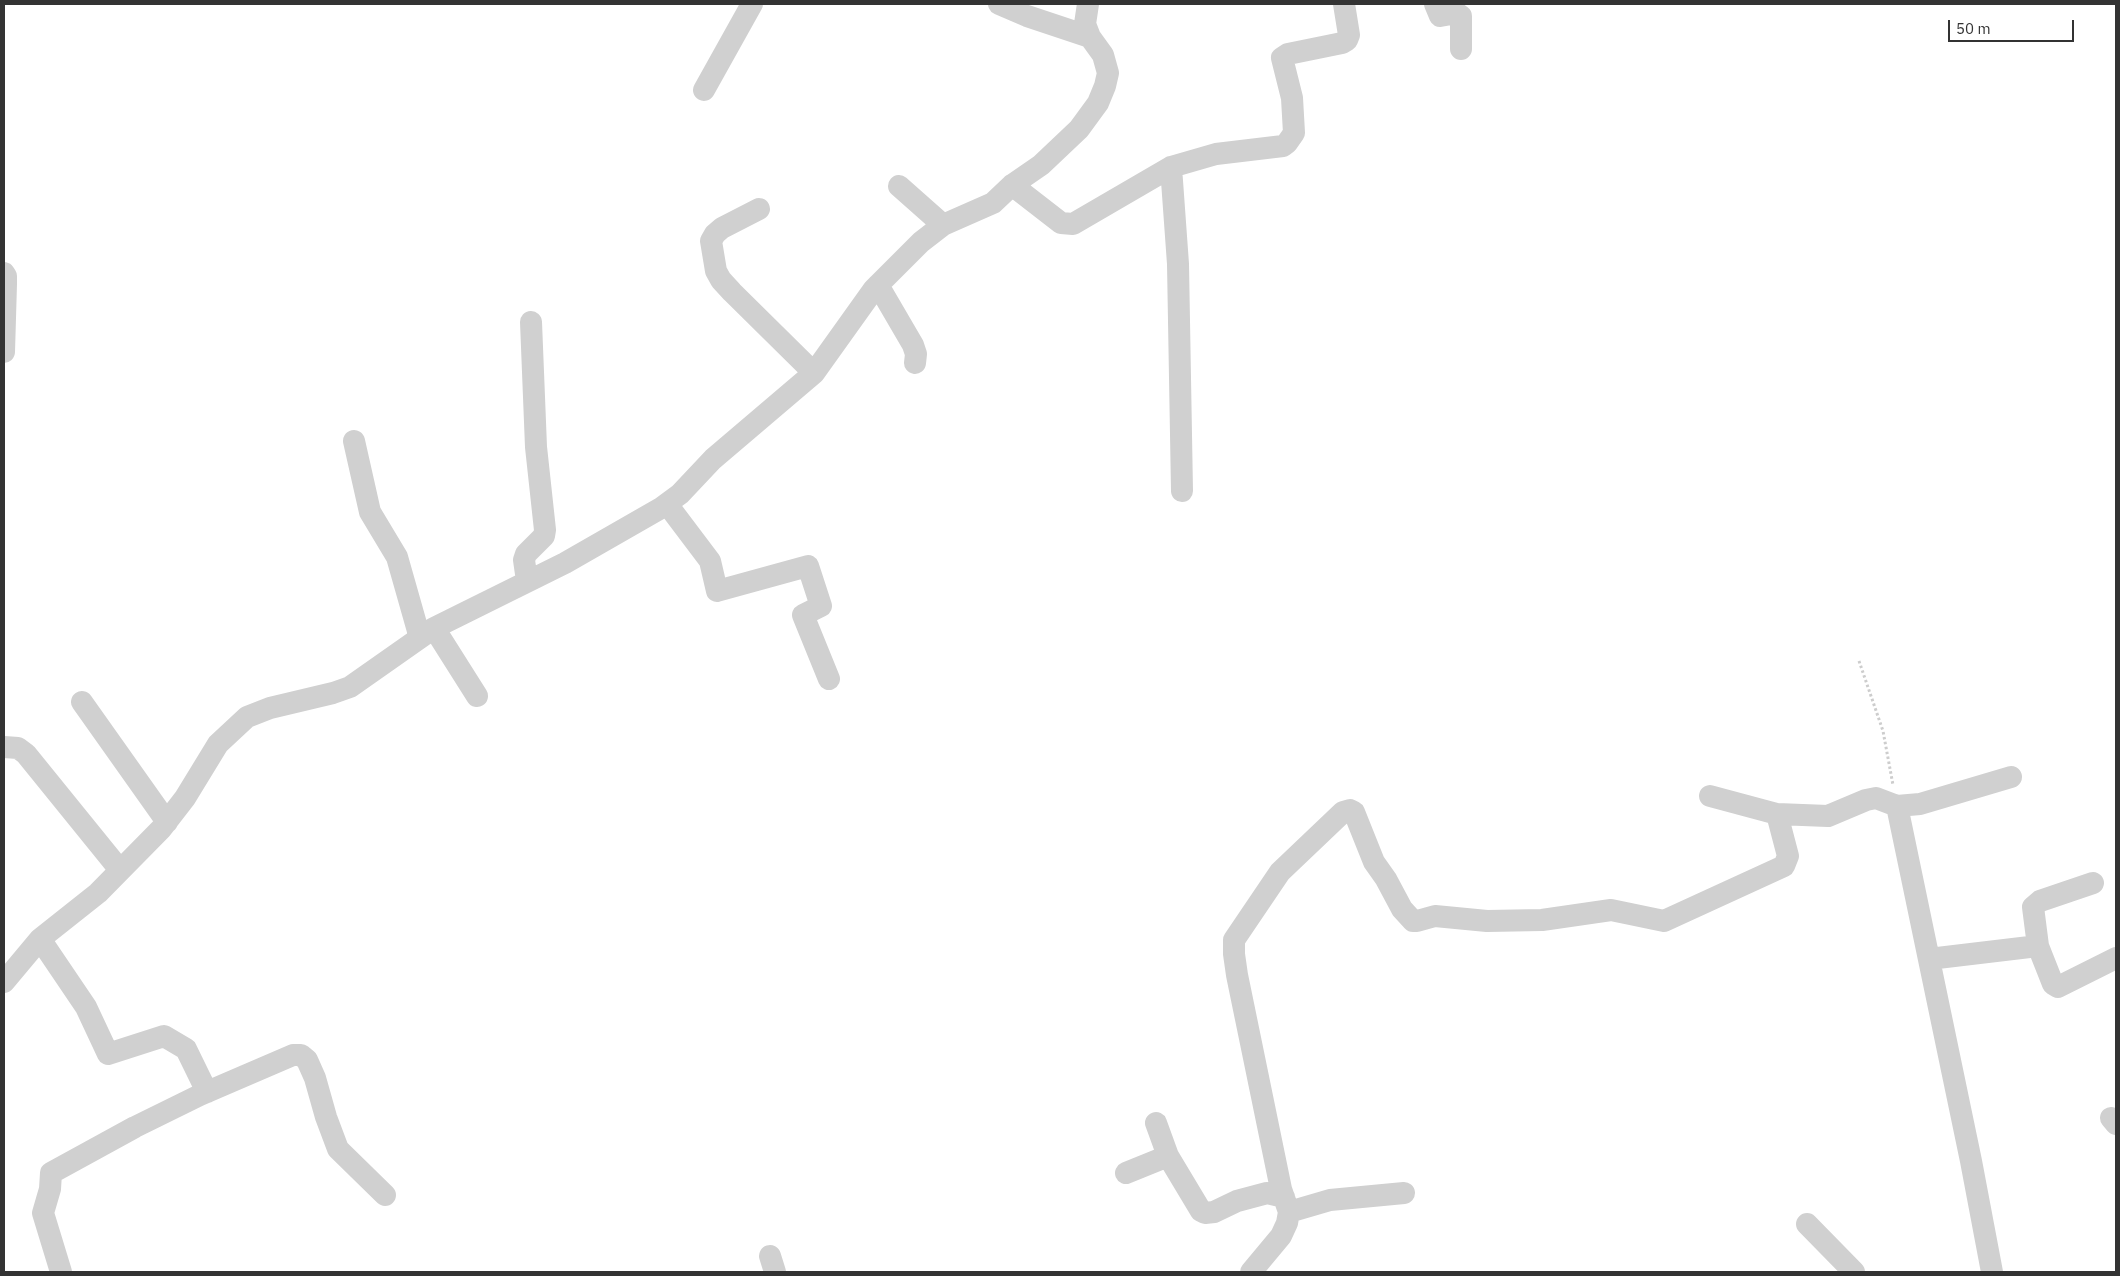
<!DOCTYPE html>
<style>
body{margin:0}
#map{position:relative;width:2120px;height:1276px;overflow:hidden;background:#fff;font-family:"IBM Plex Sans",sans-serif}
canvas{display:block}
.frame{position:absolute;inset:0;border:5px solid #333;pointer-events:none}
.scale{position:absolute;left:1948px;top:20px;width:126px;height:22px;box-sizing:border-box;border:2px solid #333;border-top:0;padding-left:6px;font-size:15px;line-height:18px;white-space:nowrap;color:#333;-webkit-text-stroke:4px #fff;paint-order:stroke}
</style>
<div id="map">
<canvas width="2120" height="1276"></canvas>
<div class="frame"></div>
<div class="scale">50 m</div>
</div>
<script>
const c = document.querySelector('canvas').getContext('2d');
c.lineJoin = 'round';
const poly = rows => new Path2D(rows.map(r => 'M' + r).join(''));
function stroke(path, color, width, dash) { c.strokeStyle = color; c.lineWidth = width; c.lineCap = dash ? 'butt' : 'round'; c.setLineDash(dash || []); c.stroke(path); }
stroke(poly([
 [1859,661,1883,731,1893,785]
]), '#cdcdcd', 3, [2.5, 2.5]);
stroke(poly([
 [999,4,1027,16,1090,37],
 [1435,4,1440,16,1457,13,1461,16,1461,49],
 [704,90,752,4],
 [1171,167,1178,264,1182,491],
 [1012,185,1061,223,1073,224,1171,167,1216,154,1283,146,1287,143,1294,133,1292,98,1282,58,1288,54,1342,43,1347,40,1349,35,1344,4],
 [899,186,943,225],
 [759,209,722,228,715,234,711,241,716,271,721,280,732,292,814,373],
 [4,273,6,276,6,284,4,352],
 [878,285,913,345,916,354,915,363],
 [354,441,370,512,397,557,418,631,418,638],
 [667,504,710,561,717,591,808,566,821,606,803,615,829,679],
 [527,581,524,560,526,554,544,536,545,530,536,447,531,322],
 [434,628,477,696],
 [82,702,167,822],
 [4,747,18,748,26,754,120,870],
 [1710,796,1777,814,1828,816,1866,800,1876,798,1897,806,1920,804,2011,777],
 [1897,806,1971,1161,1992,1272],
 [40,939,86,1007,108,1054,164,1036,186,1049,207,1092],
 [2038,946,2033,907,2040,901,2093,883],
 [1929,959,2038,946,2053,984,2058,987,2116,958],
 [4,982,40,939,98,893,161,829,185,798,218,744,247,717,270,708,333,693,350,687,434,628,565,563,661,508,680,494,713,459,814,373,874,289,921,242,943,225,993,203,1012,185,1041,165,1079,129,1098,103,1105,86,1108,73,1103,55,1090,37,1085,24,1088,4],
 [2111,1118,2116,1124],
 [1156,1123,1168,1156],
 [1126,1173,1168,1156,1201,1211,1205,1213,1214,1212,1237,1201,1267,1193,1284,1197],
 [1289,1212,1330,1200,1404,1193],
 [1807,1224,1854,1272],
 [770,1256,775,1272],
 [61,1272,43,1213,50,1189,51,1173,135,1127,200,1095,293,1055,301,1055,307,1060,315,1078,326,1117,338,1149,385,1195],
 [1251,1272,1281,1236,1287,1223,1289,1212,1281,1189,1237,975,1234,954,1234,940,1280,872,1343,812,1350,810,1354,812,1374,862,1386,879,1402,909,1413,921,1417,921,1435,916,1487,921,1542,920,1611,910,1664,921,1784,866,1788,856,1777,814]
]), '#d0d0d0', 22);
</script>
